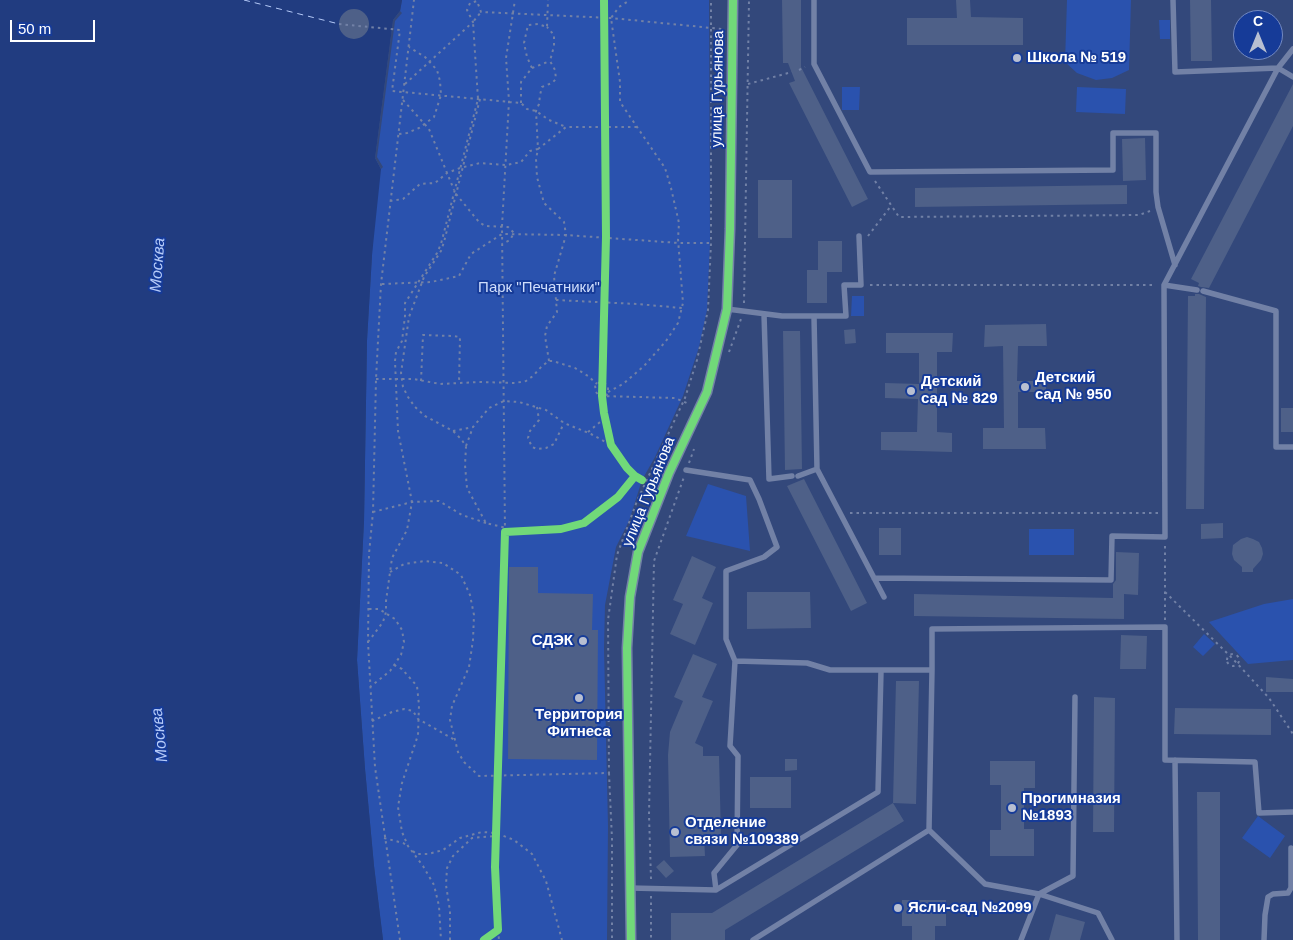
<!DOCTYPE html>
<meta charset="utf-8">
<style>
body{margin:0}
#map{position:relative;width:1293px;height:940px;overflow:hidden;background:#33487b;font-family:Arial,sans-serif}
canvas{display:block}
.north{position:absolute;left:1233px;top:10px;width:50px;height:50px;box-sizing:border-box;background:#163b98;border:1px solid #7389c1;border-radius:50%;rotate:0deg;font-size:14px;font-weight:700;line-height:20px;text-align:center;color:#fff}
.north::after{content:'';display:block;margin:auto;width:18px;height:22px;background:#b8bfd1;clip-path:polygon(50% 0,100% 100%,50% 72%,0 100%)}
.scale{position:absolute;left:10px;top:20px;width:85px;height:22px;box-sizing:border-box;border:2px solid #fff;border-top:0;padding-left:6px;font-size:15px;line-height:18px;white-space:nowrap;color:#fff;-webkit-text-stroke:4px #163b98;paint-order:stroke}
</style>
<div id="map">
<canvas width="1293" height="940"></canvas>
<div class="north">С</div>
<div class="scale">50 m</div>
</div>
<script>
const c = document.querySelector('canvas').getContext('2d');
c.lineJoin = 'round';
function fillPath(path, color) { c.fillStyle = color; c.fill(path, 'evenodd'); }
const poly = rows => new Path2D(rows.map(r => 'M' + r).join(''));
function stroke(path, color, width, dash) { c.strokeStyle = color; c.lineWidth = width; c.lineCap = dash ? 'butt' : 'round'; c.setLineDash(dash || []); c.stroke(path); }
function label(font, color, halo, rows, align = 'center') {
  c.font = font + ' Arial,sans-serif'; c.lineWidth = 4; c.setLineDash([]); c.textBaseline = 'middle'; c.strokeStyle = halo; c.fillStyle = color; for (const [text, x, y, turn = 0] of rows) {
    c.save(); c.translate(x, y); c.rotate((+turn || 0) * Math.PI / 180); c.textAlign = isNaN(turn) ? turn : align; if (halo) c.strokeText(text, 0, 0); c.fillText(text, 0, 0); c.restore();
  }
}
fillPath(poly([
 [402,0,709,0,710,243,707,310,699,347,683,396,655,457,642,480,629,521,616,547,605,605,604,648,608,826,607,940,383,940,374,866,365,769,357,660,364,521,367,340,372,255,375,158,393,20,400,11],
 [1067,0,1131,0,1129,70,1112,78,1096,80,1077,73,1065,62],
 [1159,20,1170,20,1170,39,1160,39],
 [842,87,860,87,859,110,842,110],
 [1077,87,1126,89,1125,114,1076,112],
 [852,296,864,296,864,316,851,316],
 [708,484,746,496,750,551,686,536],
 [1029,529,1074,529,1074,555,1029,555],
 [1293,599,1293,660,1248,664,1209,622,1264,604],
 [1204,634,1215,644,1203,656,1193,647],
 [1258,816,1285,836,1270,858,1242,838]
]), '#2a52ae');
fillPath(poly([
 [0,0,402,0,400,11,393,20,375,158,381,169,372,255,367,340,364,521,357,660,365,769,374,866,383,940,0,940]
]), '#213c80');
fillPath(poly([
 [400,11,402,13,395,21,377,157,383,167,381,169,375,158,393,20]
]), '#33487b');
stroke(poly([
 [244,0,339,24]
]), '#b5caf8', 1, [6, 5]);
fillPath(poly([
 [782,0,801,0,801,67,868,199,852,207,789,83,795,81,788,63,783,63],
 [956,0,970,0,971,17,1023,18,1023,45,907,45,907,18,957,18],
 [1190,0,1211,0,1212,61,1191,61],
 '339 24a15 15 0 1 1 30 0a15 15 0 1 1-30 0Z',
 [1293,84,1293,126,1209,288,1201,287,1198,286,1199,283,1191,279],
 [1145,138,1146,180,1123,181,1122,139],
 [758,180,792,180,792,238,758,238],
 [1127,185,1127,204,915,207,915,188],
 [818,241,842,241,842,272,827,272,827,303,807,303,807,270,818,270],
 [1195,294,1199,294,1206,297,1204,509,1186,509,1188,296,1195,296],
 [1046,324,1047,346,1018,346,1017,381,1046,381,1046,392,1018,392,1018,428,1045,428,1046,449,983,449,983,428,1004,428,1003,346,984,347,985,325],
 [855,329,856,343,845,344,844,330],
 [783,331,800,331,802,469,785,470],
 [886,333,953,333,952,352,937,352,937,432,952,433,952,452,881,450,881,432,917,432,918,399,885,398,885,383,919,384,919,353,886,353],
 [1281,408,1293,408,1293,432,1281,432],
 [804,479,867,603,851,611,787,486],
 [1223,523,1223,538,1201,539,1201,524],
 [879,528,901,528,901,555,879,555],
 [1247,537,1253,539,1259,542,1262,548,1263,554,1261,560,1253,569,1253,572,1242,572,1242,567,1234,560,1232,554,1233,545,1241,539],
 [1116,552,1139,553,1138,595,1124,594,1124,619,914,616,914,594,1113,598,1113,584,1116,580],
 [692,556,716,567,702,598,713,603,695,645,670,634,683,604,673,600],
 [509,567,538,567,538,593,593,594,592,630,598,630,597,760,508,759],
 [747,592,810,592,811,628,747,629],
 [1121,635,1147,636,1146,669,1120,669],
 [693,654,717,664,702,697,713,701,695,743,703,747,703,756,719,756,721,837,704,837,705,856,670,857,668,755,670,732,683,701,674,697],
 [1266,677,1293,679,1293,692,1266,692],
 [896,681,919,681,916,804,893,803],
 [1094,697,1115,698,1114,832,1093,832],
 [1175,708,1271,709,1271,735,1174,734],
 [785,759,797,759,797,770,785,771],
 [990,761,1035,761,1035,788,1024,788,1024,829,1034,829,1034,856,990,856,990,830,1001,830,1001,785,990,785],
 [750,777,791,777,791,808,750,808],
 [1197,792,1220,792,1220,940,1198,940],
 [893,803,904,821,725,930,725,940,671,940,671,913,712,913],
 [664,860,674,871,666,878,656,867],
 [902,900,946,900,946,926,935,926,935,940,912,940,912,926,902,926],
 [1056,914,1085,922,1080,940,1049,940]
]), '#4e6088');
stroke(poly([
 [339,24,400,30,392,91,521,103,527,109,536,111,549,120,566,127],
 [532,68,550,61],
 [799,70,805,67],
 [405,84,473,22,467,10,470,3,477,1,481,12,611,18,722,29],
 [748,84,792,72],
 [480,99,444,242,441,251,424,277,409,317,401,373,403,387,408,397,415,407,425,416,453,431,462,440,466,447,465,465,467,488,486,523,506,528],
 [403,100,429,129,454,190],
 [521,103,521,82,532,68,527,57,524,43,528,25,538,24,547,27,548,0],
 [399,134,407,133,419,128,434,117,441,95,440,81,437,70,425,57,409,47],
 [464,167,480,163,506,165,521,162,530,151,538,149,536,111,539,104,540,95,542,87,552,83,556,79,555,70,550,61,554,46,554,35,547,27],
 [875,181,899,217,1139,215,1150,211],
 [456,194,479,222,485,226,508,227,514,233,510,240,502,244],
 [390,201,403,199,420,184,435,183,447,173,460,168],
 [868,236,891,206],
 [382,284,431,282,459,276,471,254,502,234,566,235,679,243,711,243],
 [870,285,1156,285],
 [556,300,637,304,682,308],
 [744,303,749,0],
 [729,352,741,319],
 [549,361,545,336,547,326,557,312,554,276,566,235,564,222,544,203,537,177,536,159,538,149,566,127,637,127],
 [376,379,414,379,440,384,479,382,515,383,526,381,533,376,542,366,549,361,553,361,575,368,588,376,597,384],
 [421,381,423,335,453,336,460,337,459,383],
 [608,392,623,384,644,366,666,341,678,323,683,303,678,239,679,223,671,188,665,168,620,102,620,82,611,18,619,7,630,0],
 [606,396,608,392,608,386,604,383,600,382,595,385,596,392,599,396,602,396,675,398,689,404],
 [537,407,539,420,530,431,528,438,532,447,537,449,546,448,554,444,564,423],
 [453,431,473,427,489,408,504,401,519,402,546,410,564,423,591,434,611,445],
 [588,432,605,418],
 [466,446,473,427],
 [689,463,694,449],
 [642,480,652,484],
 [373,512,412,502,439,501,462,515,486,523],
 [850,513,1158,513],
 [505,532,502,226,509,101,506,58,515,0],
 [390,572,404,564,425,561,443,563,461,575,470,595,474,615,473,640,469,667,452,706,450,720,458,752,464,762,479,776,609,773,608,620,617,555,637,501,685,398,697,360,708,310,711,243,711,0],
 [1165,592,1233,659,1269,698,1293,734],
 [369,609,379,609,395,619,402,630,404,642,401,655,390,671,370,687],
 [1165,620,1165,544],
 [368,642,383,622,386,612,386,601,392,558,407,530,412,502,398,431,395,361,396,352,402,341,405,316,405,303,437,253,441,244,478,99,473,22,481,12],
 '1227 660a6 6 0 1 1 12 0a6 6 0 1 1-12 0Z',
 [394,665,402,669,417,686,419,705,418,735,402,783,398,807,402,832,408,846,423,866,434,885,439,906,441,940],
 [372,721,392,712,404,709,413,711,418,719,455,740],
 [609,773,612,839,612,940],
 [384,838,403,843,408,846],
 [413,851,416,854,428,854,443,850,460,838,482,832,496,833,514,840,532,854,546,881,562,940],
 [651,879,649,815,654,561,684,477],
 [651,896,651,940],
 [498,930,499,940],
 [400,940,375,767,368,642,369,554,373,512,376,379,381,284,414,0],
 [450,940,450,911,446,885,447,868,453,856,472,838,496,836]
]), '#7281a6', 2, [2.5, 4]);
stroke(poly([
 [814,0,814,64,870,172,1113,170,1113,133,1156,133,1156,192,1158,207,1175,265],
 [1173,0,1175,72,1278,68,1293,77],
 [1164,285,1197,290],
 [1203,291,1276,311,1276,447,1293,447],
 [727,309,782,316,846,316,844,285,861,285,859,236],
 [764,314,769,479,792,476],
 [814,316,817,469,884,597],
 [686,470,750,480,759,499,777,547,764,557,726,571,726,639,735,661],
 [798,476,817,469],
 [874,578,1111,580,1112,536,1165,537,1164,285,1278,68,1293,49],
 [932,670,932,629,1165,627,1165,760,1255,762,1259,813,1293,812],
 [1175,760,1177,940],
 [929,830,985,884,1039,894,1073,876,1075,697],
 [630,888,716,890,878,792,881,671],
 [716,890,714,873,737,845,738,756,730,746,735,661,807,663,830,670,932,670,929,830,753,940],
 [1021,940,1039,894,1098,913,1112,940],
 [1264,940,1265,915,1268,897,1273,894,1288,893,1291,888,1291,848]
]), '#7281a6', 5.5);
stroke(poly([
 [631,940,627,648,630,597,638,552,669,473,707,392,727,309,730,229,733,0]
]), '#7281a6', 11);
stroke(poly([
 [604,0,606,237,602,396,604,413,611,445,627,468,635,476,642,480],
 [484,940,498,930,495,867,505,532,561,529,584,523,618,497,635,476],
 [631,940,627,648,630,597,638,552,669,473,707,392,727,309,730,229,733,0]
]), '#71d979', 8);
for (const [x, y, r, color] of [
 [1017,58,5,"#b8bfd1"],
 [1025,387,5,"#b8bfd1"],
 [911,391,5,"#b8bfd1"],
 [583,641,5,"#b8bfd1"],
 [579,698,5,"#b8bfd1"],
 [1012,808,5,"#b8bfd1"],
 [675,832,5,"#b8bfd1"],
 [898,908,5,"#b8bfd1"]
]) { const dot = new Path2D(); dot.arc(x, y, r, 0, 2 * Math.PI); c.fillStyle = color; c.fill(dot); stroke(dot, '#163b98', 2); }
label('bold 15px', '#fff', '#163b98', [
 ["Школа № 519",1027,58],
 ["Детский",1035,378],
 ["сад № 950",1035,395],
 ["Детский",921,382],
 ["сад № 829",921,399],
 ["СДЭК",573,641,"right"],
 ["Территория",579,715,"center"],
 ["Фитнеса",579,732,"center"],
 ["Прогимназия",1022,799],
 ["№1893",1022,816],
 ["Отделение",685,823],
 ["связи №109389",685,840],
 ["Ясли-сад №2099",908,908]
], 'left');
label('15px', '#fff', '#163b98', [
 ["улица Гурьянова",718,89,-89],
 ["улица Гурьянова",649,492,-68]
]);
label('15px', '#d0defc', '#163b98', [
 ["Парк \"Печатники\"",539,288]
]);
label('italic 16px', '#b5caf8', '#163b98', [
 ["Москва",158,265,-86],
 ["Москва",160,735,-96]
]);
</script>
